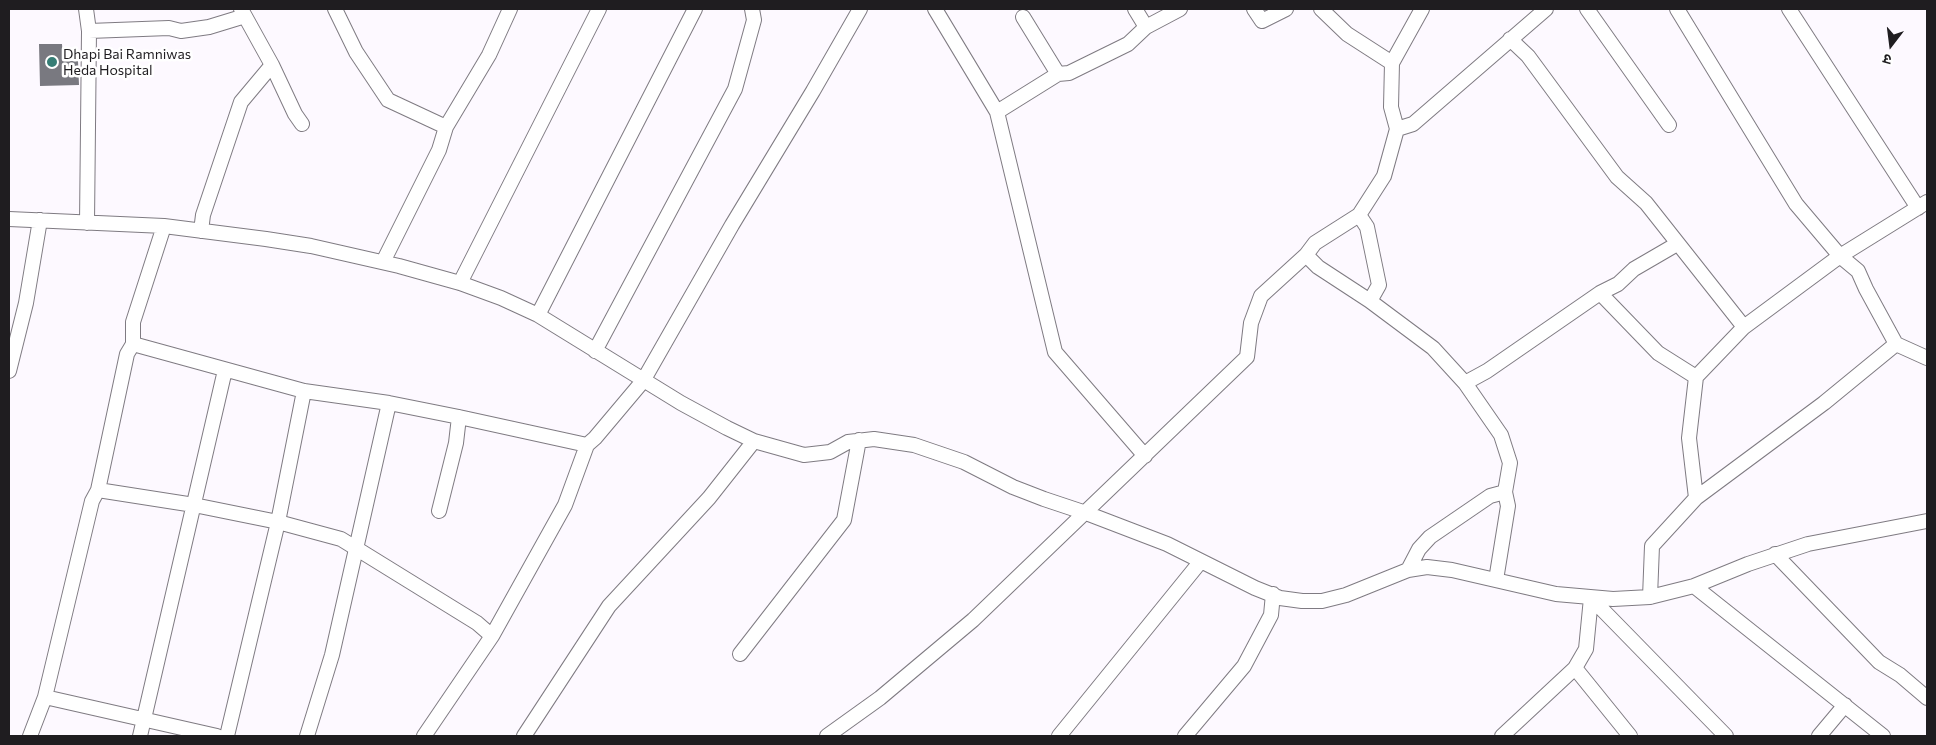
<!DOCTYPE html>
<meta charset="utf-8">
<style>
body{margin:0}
#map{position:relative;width:1936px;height:745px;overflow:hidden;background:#fdf9ff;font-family:Commissioner,"Noto Sans Devanagari",sans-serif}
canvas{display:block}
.frame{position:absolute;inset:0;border:10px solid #1f1d20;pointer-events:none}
.north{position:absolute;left:1866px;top:20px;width:50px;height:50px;-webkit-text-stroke:4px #fff;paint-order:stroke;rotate:195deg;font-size:14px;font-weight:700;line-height:20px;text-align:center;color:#1f1d20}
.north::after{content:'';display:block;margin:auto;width:18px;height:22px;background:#1f1d20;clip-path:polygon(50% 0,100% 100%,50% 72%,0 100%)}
</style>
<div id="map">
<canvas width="1936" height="745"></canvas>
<div class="frame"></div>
<div class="north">उ</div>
</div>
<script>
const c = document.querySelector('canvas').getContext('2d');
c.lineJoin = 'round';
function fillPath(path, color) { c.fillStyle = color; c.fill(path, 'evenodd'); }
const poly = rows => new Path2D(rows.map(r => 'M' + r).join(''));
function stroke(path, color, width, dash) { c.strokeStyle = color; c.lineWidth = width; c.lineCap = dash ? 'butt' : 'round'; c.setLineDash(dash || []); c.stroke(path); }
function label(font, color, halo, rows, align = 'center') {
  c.font = font + ' Commissioner,sans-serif'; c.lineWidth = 5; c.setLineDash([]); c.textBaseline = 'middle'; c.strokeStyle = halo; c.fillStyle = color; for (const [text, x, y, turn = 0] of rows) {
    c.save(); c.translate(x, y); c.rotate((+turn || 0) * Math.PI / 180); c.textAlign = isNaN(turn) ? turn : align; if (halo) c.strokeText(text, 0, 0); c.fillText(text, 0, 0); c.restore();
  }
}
fillPath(poly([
 [39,44,62,44,63,61,78,61,79,85,40,86]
]), '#797980');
const minor = poly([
 [86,9,89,31,87,223],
 [241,9,272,65,295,114,302,124],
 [335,9,356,52,388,100,446,127],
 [935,9,997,112,1055,352,1145,456],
 [1135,9,1146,27],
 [1254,9,1262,21,1286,9],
 [1321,9,1347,34,1392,63],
 [1587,9,1669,125],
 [1677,9,1796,204,1840,256,1858,271,1866,289,1896,344,1927,358],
 [1789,9,1918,208],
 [1023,17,1058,74],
 [89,31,169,28,181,31,209,27,245,16],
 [1510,39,1528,56,1617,177,1646,203,1744,327],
 [997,112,1058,74,1069,73,1128,44,1146,27,1180,9],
 [1397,129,1413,124,1546,9],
 [1359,215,1367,227,1379,285,1370,301],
 [9,219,164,226,266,239,311,246,399,266,460,283,501,298,538,315,681,403,727,428,754,441,804,455,830,452,848,442,874,439,914,445,964,462,1013,487,1044,499,1086,513,1167,544,1255,588,1280,598,1302,601,1322,601,1346,595,1408,570,1427,567,1452,570,1556,594,1613,599,1650,597,1694,586,1748,564,1808,544,1927,521],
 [201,231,203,215,241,102,272,65],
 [1306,255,1318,267,1370,301,1433,348,1465,383,1501,435,1510,463,1505,492,1508,506,1496,580],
 [383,262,439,150,446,127,489,55,510,9],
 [460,283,599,9],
 [1600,293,1658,353,1696,377],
 [538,315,695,9],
 [133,344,304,391,389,403,459,417,587,445],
 [595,351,735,89,754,20,752,9],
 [9,371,26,303,40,220],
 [1465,383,1487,371,1600,293,1618,284,1634,269,1677,244],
 [98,490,194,505,278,522,341,539,477,623,492,636],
 [1696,498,1689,438,1696,377,1744,327,1840,256,1927,202],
 [439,511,456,443,459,417],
 [1775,554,1879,662,1900,675,1927,698],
 [1408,570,1419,549,1430,537,1490,496,1505,492],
 [1694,586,1883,736],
 [1650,597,1652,546,1696,498,1824,403,1896,344],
 [1591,598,1726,736],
 [740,654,844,520,859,440],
 [1575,668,1630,736],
 [45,697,217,736],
 [30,736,45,697,92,501,98,490,127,354,133,344,133,322,164,226],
 [140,736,225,370],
 [227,736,278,522,304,391],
 [307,736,332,655,389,403],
 [424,736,492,636,565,505,587,445,595,438,643,381,732,225,813,91,860,9],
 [524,736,609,606,709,498,754,441],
 [827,736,880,698,973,620,1247,357,1251,323,1261,296,1306,255,1315,243,1359,215,1384,176,1397,129,1391,107,1392,63,1422,9],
 [1059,736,1201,561],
 [1185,736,1244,666,1271,615,1273,594],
 [1502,736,1575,668,1586,649,1591,598],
 [1819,736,1845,705]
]);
stroke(minor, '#7f7b82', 16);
stroke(minor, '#fff', 14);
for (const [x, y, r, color] of [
 [52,62,6,"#367d75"]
]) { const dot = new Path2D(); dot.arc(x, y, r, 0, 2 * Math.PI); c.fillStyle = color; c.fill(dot); stroke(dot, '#fff', 2); }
label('14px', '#1f1d20', '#fff', [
 ["Dhapi Bai Ramniwas",63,54],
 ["Heda Hospital",63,70]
], 'left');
</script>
